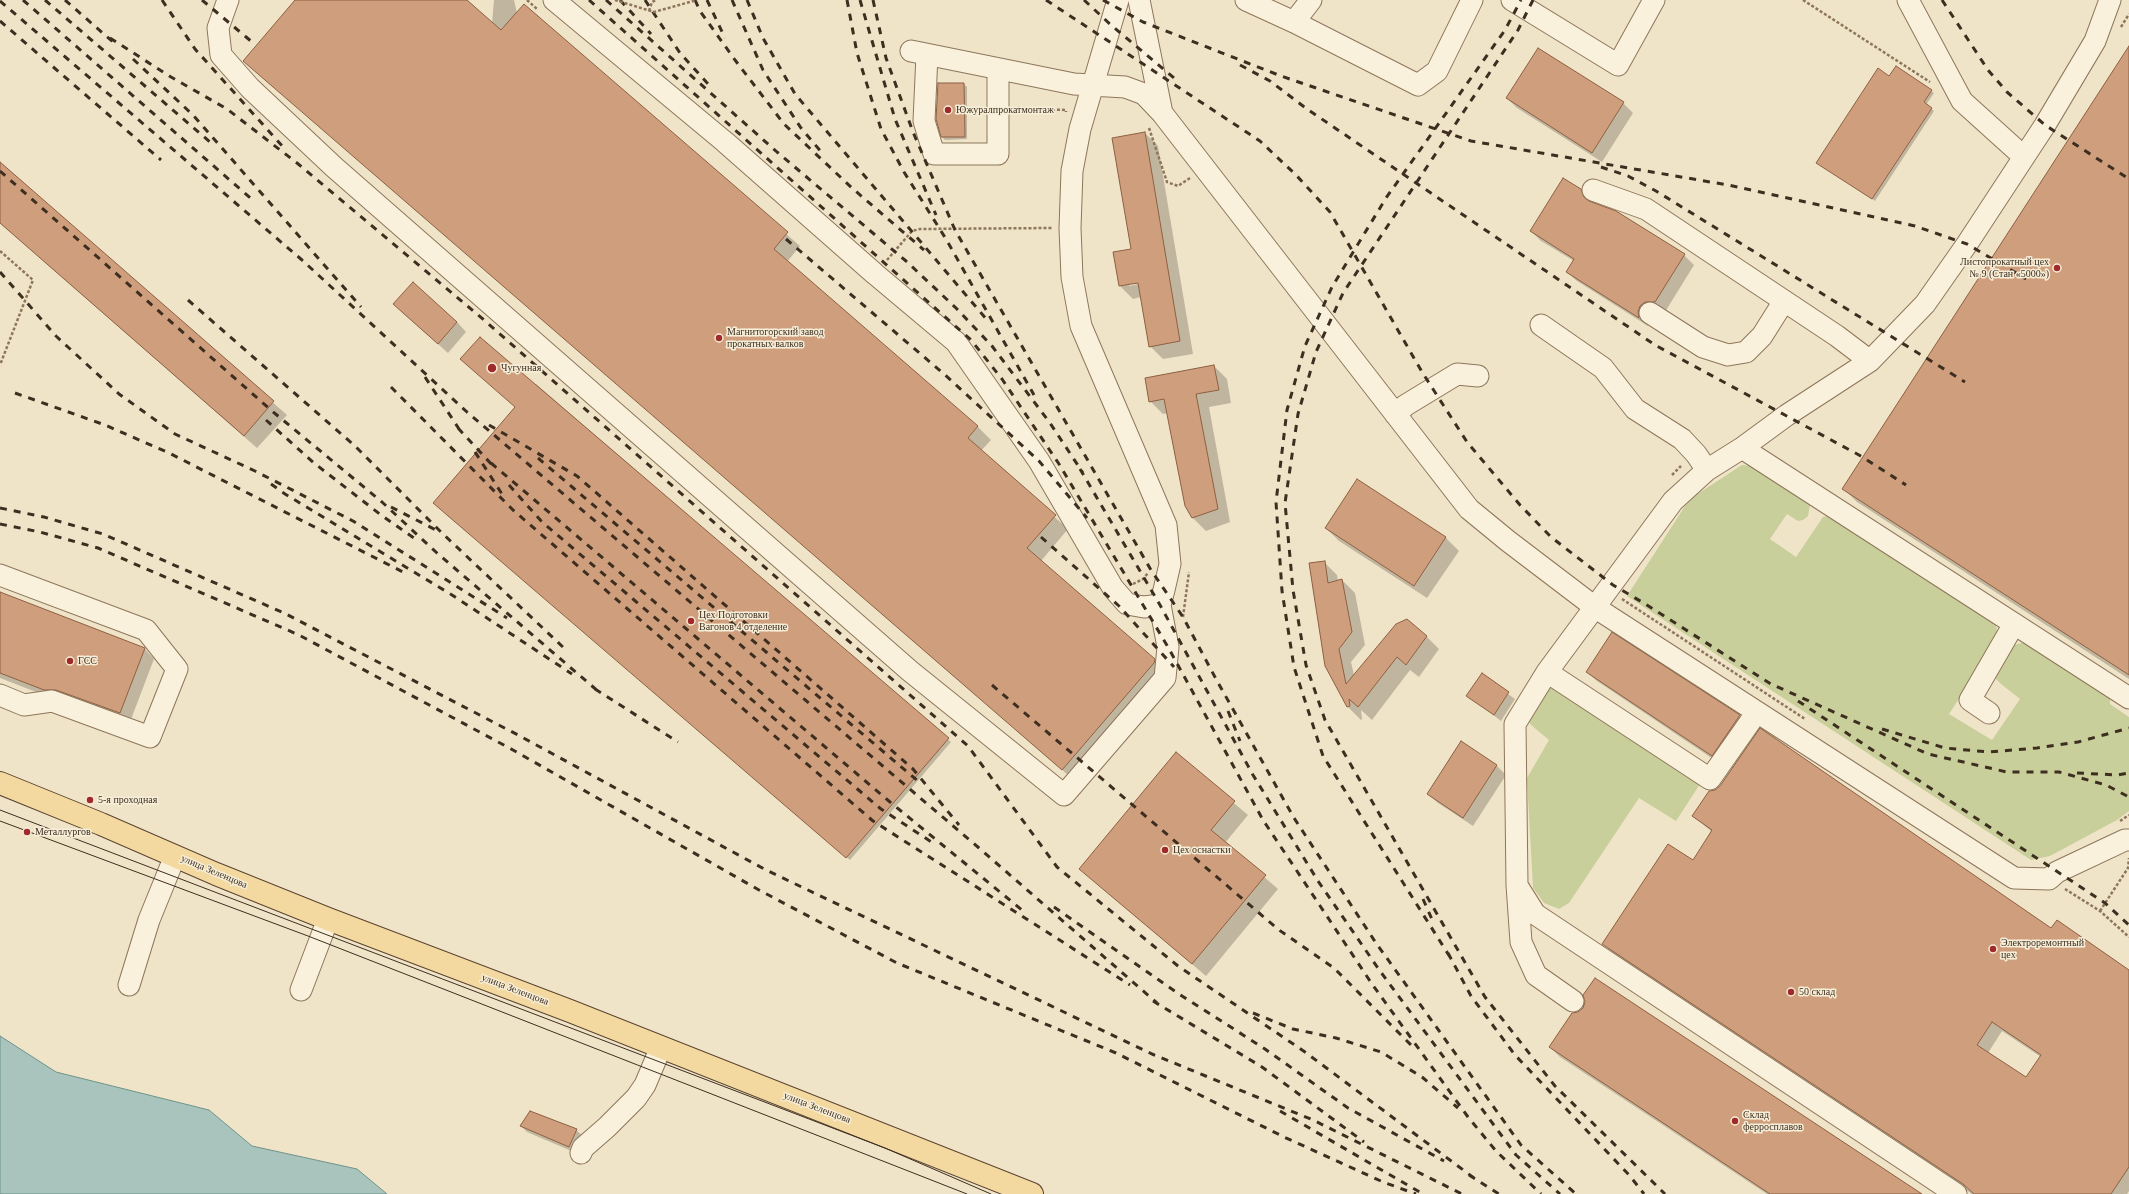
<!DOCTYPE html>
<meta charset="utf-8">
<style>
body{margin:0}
canvas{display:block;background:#f0e4c8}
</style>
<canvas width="2129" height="1194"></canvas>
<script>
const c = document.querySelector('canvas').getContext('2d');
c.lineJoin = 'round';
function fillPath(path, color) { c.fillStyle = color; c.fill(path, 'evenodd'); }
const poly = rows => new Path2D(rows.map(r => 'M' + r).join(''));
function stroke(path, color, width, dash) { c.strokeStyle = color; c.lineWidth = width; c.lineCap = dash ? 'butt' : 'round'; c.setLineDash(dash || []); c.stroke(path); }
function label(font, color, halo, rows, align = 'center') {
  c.font = font + ' Georgia,serif'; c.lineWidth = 3; c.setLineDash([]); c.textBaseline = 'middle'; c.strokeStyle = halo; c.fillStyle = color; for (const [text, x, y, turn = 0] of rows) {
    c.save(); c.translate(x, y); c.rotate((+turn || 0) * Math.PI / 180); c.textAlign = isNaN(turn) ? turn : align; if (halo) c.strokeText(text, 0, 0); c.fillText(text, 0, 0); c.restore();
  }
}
fillPath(poly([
 [1742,465,1753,466,1810,505,1808,516,1803,520,1798,521,1787,514,1770,539,1796,557,1823,517,1832,515,1995,623,1999,637,1949,714,1992,740,2020,699,2001,684,1996,679,1995,671,2011,646,2025,642,2110,696,2110,704,2129,717,2129,811,2117,820,2050,856,2031,860,1627,596,1685,506,1696,495],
 [1550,688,1556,689,1700,784,1676,821,1639,798,1569,903,1559,909,1544,903,1533,888,1527,778,1549,740,1531,725,1527,718,1541,693]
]), '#c9cf9b');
const water = poly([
 [0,1036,56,1072,209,1110,252,1146,357,1169,387,1194,0,1194,0,1036]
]);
fillPath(water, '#a9c4bc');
stroke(water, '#6f938a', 1);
fillPath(poly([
 [296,0,465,0,492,23,494,0,514,0,517,13,524,5,800,246,787,262,978,427,991,440,981,451,1068,529,1041,561,1167,673,1076,782,244,61],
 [2129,48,2129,679,1857,502,1844,489],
 [1538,49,1623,103,1633,113,1602,162,1517,108,1507,98],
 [1890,77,1931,91,1934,93,1926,105,1934,111,1875,201,1821,165],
 [964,84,967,87,967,139,945,140,942,137],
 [1145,133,1158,146,1193,354,1163,359,1150,346,1141,297,1133,299,1120,286,1132,250],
 [1143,281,1143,283,1129,286,1129,284],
 [2,164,287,415,257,448,0,223,0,166],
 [1581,190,1592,203,1684,255,1694,265,1665,312,1647,322,1648,326,1577,281,1567,272,1574,261,1541,241,1531,231],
 [404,314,457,322,466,332,448,353],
 [1214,366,1227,379,1231,403,1209,407,1230,522,1206,531,1193,518,1168,413,1163,414,1150,401],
 [536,384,951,742,850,860,437,506],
 [1357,480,1446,538,1459,551,1427,598,1339,541,1326,528],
 [1324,562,1337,575,1338,581,1342,580,1355,593,1365,645,1351,662,1354,675,1426,636,1439,649,1419,677,1410,670,1372,720,1361,710,1362,719,1361,720,1348,707],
 [0,593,145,649,154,659,130,722,54,699,0,678],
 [1612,634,1739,716,1749,726,1722,765,1597,681,1587,672],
 [1482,675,1515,699,1501,721,1468,696],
 [1461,743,1497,766,1506,775,1473,826,1438,803,1428,794],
 [1176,754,1248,815,1225,843,1278,889,1206,976,1080,869],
 [1693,816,2052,930,2129,971,2129,1191,2127,1194,1972,1194,1613,953,1603,944,1693,862,1712,832],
 [2002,1031,2041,1057,2026,1079,1988,1053],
 [1550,1047,1920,1194,1767,1194,1560,1057],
 [521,1126,576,1130,583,1136,576,1153,527,1132]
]), '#0003');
const building = poly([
 [295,0,467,0,501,30,524,4,788,232,774,249,978,426,968,438,1056,515,1027,548,1155,659,1154,663,1062,770,243,61,295,0],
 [2129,46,2129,675,1842,489,2129,46],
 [1538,48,1624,102,1592,153,1506,98,1538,48],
 [1896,66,1932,90,1924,102,1932,108,1872,199,1816,163,1878,68,1889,76,1896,66],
 [938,83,964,83,965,137,941,137,936,119,938,83],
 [1145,132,1180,341,1149,347,1138,283,1119,286,1113,252,1131,249,1112,138,1145,132],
 [0,162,274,401,244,436,0,223,0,162],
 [1563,178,1581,189,1584,197,1589,201,1616,211,1685,254,1655,302,1645,302,1640,306,1638,312,1639,318,1566,272,1574,259,1530,231,1563,178],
 [413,282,457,322,438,344,393,304,413,282],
 [480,337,949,738,846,858,433,503,515,407,460,359,480,337],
 [1214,365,1219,390,1196,394,1218,509,1192,518,1185,506,1164,399,1149,402,1145,378,1214,365],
 [1357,479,1446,537,1414,586,1325,528,1357,479],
 [1325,561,1328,583,1342,579,1352,632,1339,649,1346,684,1396,624,1407,619,1427,636,1406,665,1397,657,1358,707,1349,699,1350,706,1347,707,1325,666,1309,563,1325,561],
 [0,592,145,648,120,713,56,690,44,690,0,673,0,592],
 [1612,632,1740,715,1712,756,1586,672,1612,632],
 [1482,673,1509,692,1494,715,1466,696,1482,673],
 [1760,728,2051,928,2057,920,2129,970,2129,1167,2111,1194,1974,1194,1963,1184,1602,944,1668,844,1693,860,1712,830,1692,816,1709,791,1715,790,1720,786,1760,728],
 [1992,1022,2041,1055,2026,1077,1977,1045,1992,1022],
 [1461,741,1497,765,1463,818,1427,794,1461,741],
 [1176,752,1235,801,1211,830,1266,875,1192,964,1079,869,1176,752],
 [1595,978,1922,1194,1770,1194,1549,1047,1572,1013,1578,1012,1583,1008,1585,1002,1583,995,1595,978],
 [530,1111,577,1129,569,1147,520,1126,530,1111]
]);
fillPath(building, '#cf9f7d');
stroke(building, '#8d5f41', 1);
const minor = poly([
 [228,0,218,28,221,55,250,88,334,167,910,671,1064,795,1165,678,1168,647,1160,605],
 [554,0,725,142,875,274,956,342,1039,461,1113,588,1127,604,1144,607,1160,605,1164,590,1170,564,1166,525,1081,326,1072,277,1070,228,1072,171,1080,129,1118,0],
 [1139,0,1162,113,1469,509,1508,541,1596,608,2014,878,2049,879,2057,872,2125,840,2129,840],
 [1246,0,1294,22,1418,85,1437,71,1472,0],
 [1512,0,1618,65,1654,0],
 [1908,0,1962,101,2024,157],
 [2110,0,2095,41,2045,125,1967,244,1925,304,1870,361,1787,415,1742,448,2129,698],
 [1294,22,1311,0],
 [911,51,1074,84,1125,87,1144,94,1162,113],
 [927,55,924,121,934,154,998,154,998,69],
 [1593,190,1646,209,1837,336,1870,361],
 [1650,313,1703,347,1728,355,1746,352,1762,336,1784,301],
 [1541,325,1603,368,1635,409,1682,439,1696,454,1707,470],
 [1395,414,1406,405,1457,374,1478,376],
 [0,575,146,630,177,669,150,737,52,701,24,705,0,695],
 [1547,672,1710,779,1757,712],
 [1989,713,1970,700,2014,624],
 [1518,887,1535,914,1956,1194],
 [129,985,149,920,175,856],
 [301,990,328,919],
 [1573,1001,1536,975,1521,942,1517,885,1515,724,1547,672,1673,501,1707,470,1742,448],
 [581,1153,583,1148,607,1127,636,1098,645,1085,661,1047]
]);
const major = poly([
 [0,783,101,824,216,874,328,919,570,1011,1032,1194]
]);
stroke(minor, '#8d765c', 23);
stroke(major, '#5b4430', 24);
stroke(poly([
 [527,0,537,9],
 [1803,0,1930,82],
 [2121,27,2129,14],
 [1017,108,1066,110,1066,112],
 [1149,128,1167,182,1178,186,1190,178],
 [887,260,912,231,920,229,1053,228],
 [1672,475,1681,466],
 [1133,584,1143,579,1148,573],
 [1622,599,1805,719],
 [1183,617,1189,572],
 [2120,821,2129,815],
 [2065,889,2100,911,2129,937],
 [2100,911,2128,868,2129,858]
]), '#8d765c', 2.5, [3, 2]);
stroke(minor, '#faf1dc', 21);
stroke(major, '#f3d9a0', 22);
stroke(poly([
 [0,810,885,1148,991,1194],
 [0,821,308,936,967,1194]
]), '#3d2e20', 1);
stroke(poly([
 [23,0,255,202],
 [45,0,210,142],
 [65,0,113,42],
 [162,0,195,49,284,148],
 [202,0,252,42],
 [589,0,971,340,1002,379,1059,464,1168,647,1263,820,1372,984,1468,1117,1496,1151,1541,1194],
 [606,0,777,152,906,261,956,308,992,346,1050,423,1083,473],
 [620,0,651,34],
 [645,0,680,53,709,85],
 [695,0,700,11,735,60,784,124,852,188,924,250],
 [707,0,725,38],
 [732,0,763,70,801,128,823,154],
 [747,0,763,38,795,94,988,321],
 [847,0,857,53,881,129,904,172,946,239,1034,395],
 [860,0,895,119,936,215],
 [873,0,886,58,913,132,955,230,1151,570,1183,617,1216,679,1294,818,1376,943,1521,1145,1576,1194],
 [1046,0,1260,141,1296,175,1330,212,1422,372,1467,442,1520,505,1551,537,1613,585,1642,602,1771,684,1928,754,2007,772,2059,772,2106,785,2129,797],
 [1084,0,1111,25,1174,78],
 [1103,0,1143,22,1281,76,1471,141,1728,185,1915,226,1967,244,2026,279],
 [1533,0,1518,30,1343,293,1316,352,1298,414,1285,503,1293,590,1306,665,1325,720,1485,997,1555,1086,1665,1194],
 [1942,0,1988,70,2007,92,2045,125,2129,179],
 [0,1,302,260,467,412,979,848,1157,1003],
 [0,21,161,160],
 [110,38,171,77,227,109,297,163,484,320,968,746,1057,867,1178,966,1305,1052,1474,1178],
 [133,59,193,115,361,307],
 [1240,65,1270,81,1307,109,1655,345,1859,455,1906,485],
 [1601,167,1628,176,1656,191,1965,382],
 [0,171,272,411,382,502,437,553,599,692],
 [786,239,944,374,1039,461,1087,518],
 [0,272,56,336,119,394,175,434,255,471,353,521,507,618],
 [188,300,355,446,442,533,565,649],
 [425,377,461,432],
 [391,387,513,510,873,821,1130,985],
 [15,393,105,425,169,453,403,572],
 [266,420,314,463,381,515,414,538],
 [489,425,577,476,913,769,959,825],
 [458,428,494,467],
 [475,452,502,494],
 [538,458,919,782],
 [491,463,890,802,1022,910],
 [1080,469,1160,605,1253,775,1318,881,1380,971,1516,1155,1560,1194],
 [271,484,285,494,452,595,572,674],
 [509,485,542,522,881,809,933,843],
 [391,507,436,530],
 [0,508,44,517,103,534,284,613,518,735,766,870,1152,1054,1313,1120,1462,1194],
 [0,524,40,532,98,548,299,635,513,750,759,890,897,963,1116,1053,1284,1137,1383,1182,1416,1194],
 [1041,537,1119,606,1174,667],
 [992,685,1279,930,1334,968,1413,1047],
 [595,689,678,742],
 [1798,701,2105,903,2129,925],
 [1228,711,1240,741],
 [1882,729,1945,748,1989,752,2037,748,2078,742,2129,728],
 [2077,773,2118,775,2129,773],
 [1423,899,1434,924],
 [1054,907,1179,994,1265,1049,1348,1108,1444,1161],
 [1448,953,1471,996,1515,1055,1630,1176,1644,1194],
 [1450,957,1323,756,1294,667,1282,591,1276,502,1287,410,1305,346,1332,287,1386,198,1505,30,1521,0],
 [1153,1001,1262,1067,1364,1142],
 [1253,1013,1293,1029,1336,1038,1381,1052,1422,1077,1458,1108],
 [1280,1111,1423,1194],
 [1469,1175,1499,1194]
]), '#3d2e20', 3, [7, 7]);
stroke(poly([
 [615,0,654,12,697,0],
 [649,11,652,2,656,0],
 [0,251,33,280,0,365]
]), '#8d765c', 2.5, [3, 2]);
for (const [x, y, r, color] of [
 [948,110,4,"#9e2a2b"],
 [2057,268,4,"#9e2a2b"],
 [719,338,4,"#9e2a2b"],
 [492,368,5,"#9e2a2b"],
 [691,621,4,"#9e2a2b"],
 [70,661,4,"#9e2a2b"],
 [90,800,4,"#9e2a2b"],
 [27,832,4,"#9e2a2b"],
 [1165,850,4,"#9e2a2b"],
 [1993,949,4,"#9e2a2b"],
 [1791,992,4,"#9e2a2b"],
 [1735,1121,4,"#9e2a2b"]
]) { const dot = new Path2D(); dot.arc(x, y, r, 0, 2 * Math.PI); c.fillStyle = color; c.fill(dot); stroke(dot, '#f7eed8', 1.5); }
label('10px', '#3d2e20', '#f7eed8', [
 ["Южуралпрокатмонтаж",956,110],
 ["Листопрокатный цех",2049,262,"right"],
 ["№ 9 (Стан «5000»)",2049,274,"right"],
 ["Магнитогорский завод",727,332],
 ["прокатных валков",727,344],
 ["Чугунная",501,368],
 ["Цех Подготовки",699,615],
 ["Вагонов 4 отделение",699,627],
 ["ГСС",78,661],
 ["5-я проходная",98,800],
 ["Металлургов",35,832],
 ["Цех оснастки",1173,850],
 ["Электроремонтный",2001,943],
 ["цех",2001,955],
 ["50 склад",1799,992],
 ["Склад",1743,1115],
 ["ферросплавов",1743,1127]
], 'left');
label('10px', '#3d2e20', '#f7eed8', [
 ["улица Зеленцова",214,872,23],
 ["улица Зеленцова",515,990,21],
 ["улица Зеленцова",817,1108,21]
]);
</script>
